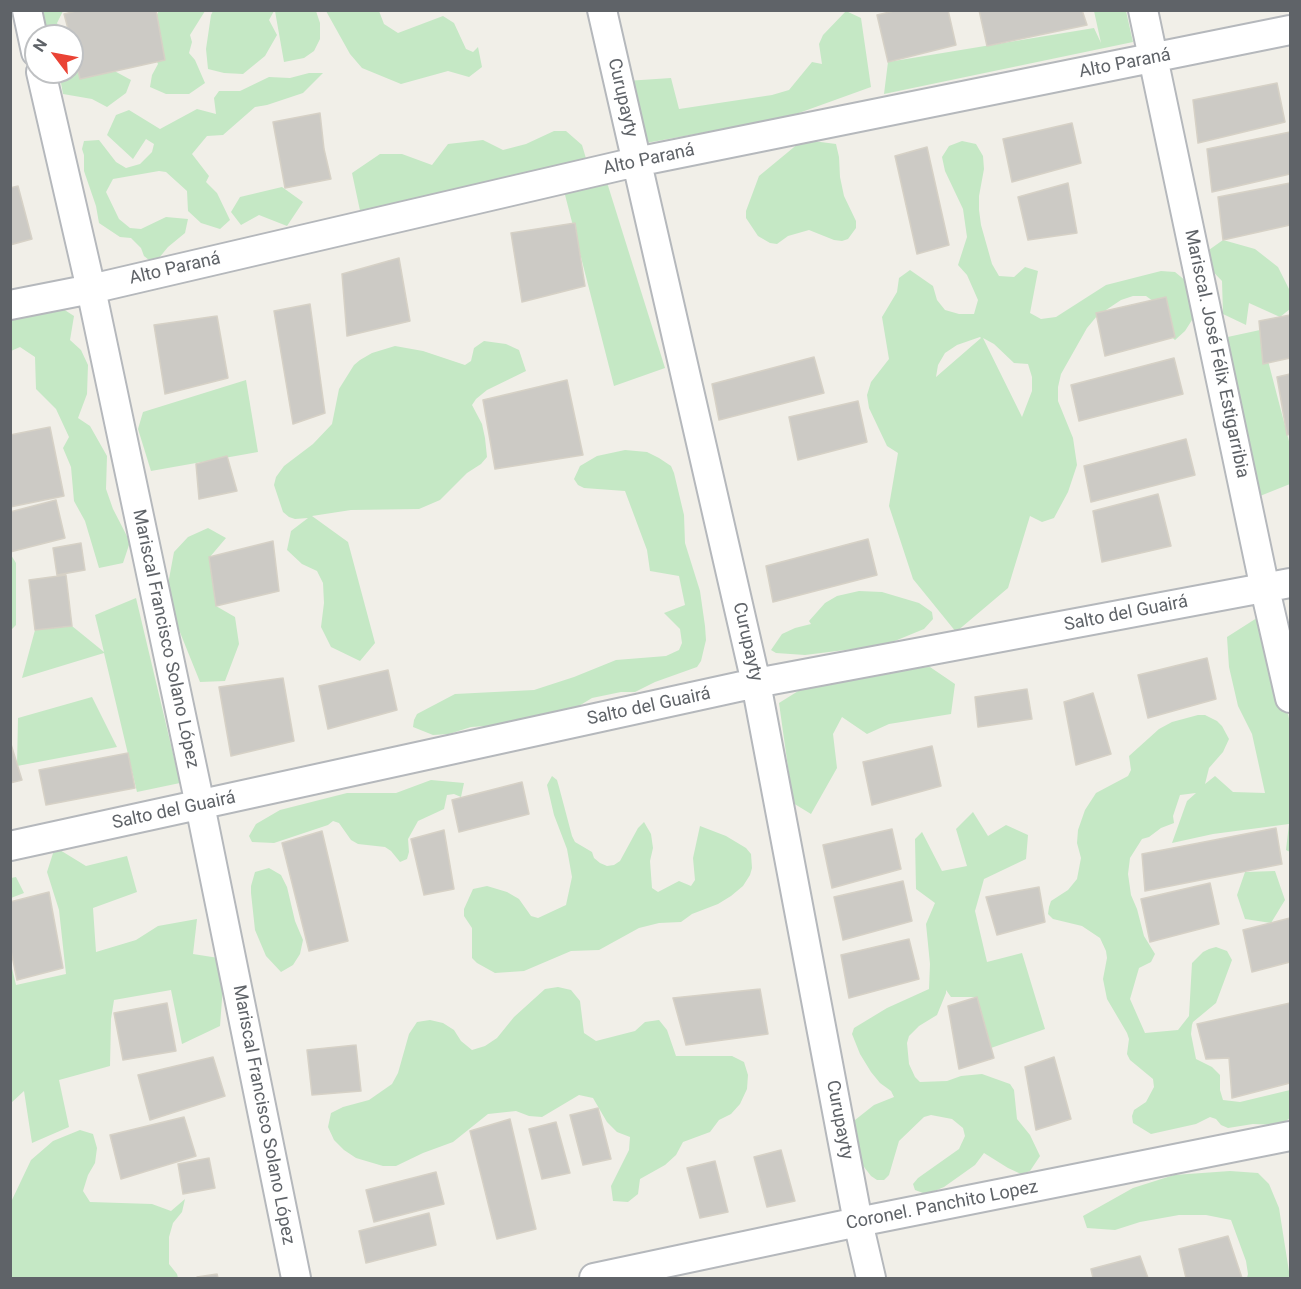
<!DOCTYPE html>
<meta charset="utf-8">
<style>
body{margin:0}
#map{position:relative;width:1301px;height:1289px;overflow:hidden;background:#f1efe8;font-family:Roboto,sans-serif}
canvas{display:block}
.frame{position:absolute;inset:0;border:12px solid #5f6368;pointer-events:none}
.north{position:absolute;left:24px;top:24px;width:60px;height:60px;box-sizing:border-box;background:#fff;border:2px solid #bfc1c3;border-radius:50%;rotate:302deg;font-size:16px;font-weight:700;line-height:24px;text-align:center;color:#5f6368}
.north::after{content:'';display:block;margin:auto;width:21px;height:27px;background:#ea4335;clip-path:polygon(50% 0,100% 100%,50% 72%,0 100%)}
</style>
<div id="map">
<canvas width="1301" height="1289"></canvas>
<div class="frame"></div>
<div class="north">N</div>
</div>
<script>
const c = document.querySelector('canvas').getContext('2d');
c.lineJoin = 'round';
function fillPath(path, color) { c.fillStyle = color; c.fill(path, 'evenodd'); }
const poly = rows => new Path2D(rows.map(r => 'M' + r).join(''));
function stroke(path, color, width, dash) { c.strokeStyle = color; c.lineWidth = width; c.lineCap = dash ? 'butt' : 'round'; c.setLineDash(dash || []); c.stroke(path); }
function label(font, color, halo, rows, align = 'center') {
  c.font = font + ' Roboto,sans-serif'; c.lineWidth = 4.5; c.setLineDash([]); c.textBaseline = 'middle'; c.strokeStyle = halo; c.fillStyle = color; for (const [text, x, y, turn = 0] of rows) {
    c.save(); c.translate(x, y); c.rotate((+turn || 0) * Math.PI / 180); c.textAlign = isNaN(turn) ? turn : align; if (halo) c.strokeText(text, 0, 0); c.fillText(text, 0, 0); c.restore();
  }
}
fillPath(poly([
 [40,11,63,11,57,23,63,36,49,36,40,19],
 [159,11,205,11,190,35,192,42,189,53,195,60,205,83,189,94,166,94,150,87,152,75,158,64,152,51,150,26],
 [213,11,274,11,269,20,277,35,265,56,243,74,224,73,208,69,206,49,211,15],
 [275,11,316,11,320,23,320,39,314,51,304,58,284,62],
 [326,11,379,11,384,24,398,33,443,16,454,23,466,49,473,52,478,47,482,67,469,77,448,71,401,84,362,68,350,54],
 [846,11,861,18,871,87,785,118,646,143,626,81,671,78,679,109,772,95,789,90,812,62,822,64,819,44,823,35],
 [1094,11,1126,11,1133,42,884,94,888,62,1094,28,1101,43],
 [72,48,131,80,126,93,107,107,92,99,63,94,59,72,72,72],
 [309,73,323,73,303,93,267,105,255,107,223,135,207,136,192,154,209,176,206,182,217,193,230,220,220,229,201,223,188,211,187,191,166,172,159,171,113,179,106,192,119,219,130,228,141,229,166,217,188,219,185,233,168,247,154,264,144,256,141,248,131,238,120,237,99,223,96,206,84,171,84,155,82,149,84,141,99,140,116,162,126,168,140,164,152,152,154,144,146,139,133,159,107,135,116,115,129,110,160,129,197,109,216,114,214,98,219,91,240,91,269,77,290,78],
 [554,131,566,131,582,145,590,172,362,220,352,173,380,154,402,154,432,165,448,144,483,140,503,150,526,144],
 [813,141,836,144,839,157,840,177,844,196,856,221,856,228,848,239,842,241,834,240,809,230,788,236,777,244,770,243,758,236,746,218,746,211,759,176,799,143],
 [962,141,976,144,983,156,984,169,979,196,979,210,981,225,992,264,999,276,1014,277,1025,267,1038,271,1030,313,1041,319,1056,317,1106,285,1161,271,1175,272,1186,281,1195,307,1192,320,1185,331,1175,340,1165,331,1157,304,1146,296,1133,296,1121,300,1097,316,1087,328,1061,374,1058,387,1058,401,1073,438,1077,465,1068,492,1054,518,1042,522,1030,516,1008,588,956,632,913,579,889,506,898,453,887,446,869,408,867,395,871,382,889,359,882,317,897,292,899,278,910,270,933,286,937,300,945,310,959,314,974,314,978,300,967,275,958,265,967,237,963,209,945,171,942,157,949,146],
 [980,337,981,338,936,377,938,365,945,353,957,345],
 [983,338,994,344,1014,363,1028,364,1032,377,1032,391,1022,417],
 [605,176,665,368,614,386,563,187],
 [282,187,303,202,287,226,259,215,241,225,231,212,240,197],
 [1223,240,1255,249,1278,267,1290,291,1290,309,1280,317,1249,303,1246,325,1223,314,1222,281,1199,257],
 [57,305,74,316,70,340,81,350,88,365,87,394,78,418,90,426,107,456,106,489,113,509,130,542,123,563,99,568,85,521,74,501,71,467,63,448,69,437,56,409,36,389,35,357,20,347,11,351,10,317],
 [1260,330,1290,445,1290,484,1245,502,1209,341],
 [484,341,506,344,519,350,526,371,487,390,476,399,472,405,482,424,485,438,487,457,481,464,467,473,440,500,419,509,351,510,312,516,348,542,375,643,360,661,331,647,321,627,324,603,323,583,317,571,302,564,287,550,291,531,308,518,295,519,289,517,283,512,274,485,276,477,284,466,313,444,332,424,339,389,354,365,360,360,372,353,395,346,423,351,465,365,471,361,474,348],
 [246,380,258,452,151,471,138,429,143,412],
 [625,450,647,452,659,458,671,466,674,473,684,515,685,543,700,591,705,626,706,640,701,661,697,667,655,682,635,692,621,692,592,698,564,715,515,724,471,727,449,734,433,735,413,727,414,720,417,714,455,694,534,690,574,677,616,660,666,656,679,650,682,643,680,629,664,613,685,605,679,576,650,571,647,550,625,491,584,488,578,485,574,479,580,466,597,456],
 [208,528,226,538,209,558,216,606,235,617,239,644,225,681,200,682,169,605,169,579,174,552,188,537],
 [11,555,16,563,16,625,11,630],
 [859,591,882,592,919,603,932,612,933,619,924,629,885,645,805,655,776,653,771,650,782,634,795,628,811,624,809,621,825,603,837,596],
 [136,598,180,783,137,792,104,653,22,678,35,630,72,626,104,652,95,615],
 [1260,616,1278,669,1290,723,1290,852,1286,850,1289,824,1213,834,1172,843,1187,801,1196,793,1180,795,1173,816,1174,823,1161,828,1149,837,1142,839,1130,858,1128,874,1131,895,1137,909,1144,936,1155,954,1151,962,1139,968,1130,999,1145,1033,1178,1030,1189,1016,1192,963,1203,952,1209,949,1216,947,1227,951,1232,960,1216,1003,1193,1022,1192,1025,1191,1034,1196,1059,1212,1067,1220,1075,1220,1090,1223,1100,1240,1102,1290,1090,1290,1118,1280,1125,1253,1124,1228,1128,1221,1125,1216,1119,1210,1117,1196,1124,1151,1134,1133,1123,1132,1116,1134,1110,1146,1102,1154,1087,1153,1079,1130,1060,1127,1054,1129,1039,1127,1033,1107,999,1103,979,1107,958,1106,951,1100,938,1082,926,1053,919,1048,914,1049,907,1051,901,1068,890,1077,879,1081,858,1077,843,1078,830,1085,810,1096,793,1128,776,1131,770,1129,756,1159,729,1172,722,1198,715,1205,715,1217,721,1222,726,1229,739,1223,752,1209,768,1205,784,1215,776,1233,792,1265,793,1252,734,1238,706,1229,667,1227,637],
 [930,667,955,684,951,714,889,724,867,734,842,717,833,734,837,768,811,814,793,803,779,703,811,683,889,669],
 [92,697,117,747,17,766,18,718],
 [552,776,557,780,559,787,572,836,575,842,592,852,594,858,600,863,607,866,614,865,620,861,638,828,644,822,651,834,653,848,650,861,652,888,658,892,679,881,691,886,695,880,693,858,700,826,726,836,746,848,751,854,752,868,750,875,743,886,731,896,718,904,692,914,681,922,659,923,639,928,599,950,571,951,524,971,495,973,477,963,472,958,472,928,464,916,464,909,473,889,487,886,507,892,519,899,531,916,538,918,566,905,572,877,567,849,554,815,547,785],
 [431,780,464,783,461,797,454,794,447,795,444,809,418,821,408,839,409,852,407,859,400,862,391,851,385,847,358,844,351,840,339,823,333,821,328,825,274,843,252,842,249,836,256,824,280,810,347,793,396,793],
 [973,812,988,836,1006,825,1028,835,1026,859,984,879,975,911,987,962,1022,953,1045,1029,991,1048,977,997,951,997,946,990,946,993,937,1015,919,1026,909,1036,907,1043,909,1064,915,1077,920,1082,947,1081,961,1076,982,1074,1010,1084,1014,1090,1017,1119,1030,1135,1040,1156,1030,1171,1021,1174,1008,1168,984,1153,975,1165,944,1187,930,1193,923,1193,915,1190,913,1184,918,1178,959,1149,965,1136,963,1128,952,1119,931,1115,924,1117,899,1141,889,1175,884,1180,877,1180,871,1176,854,1154,850,1132,855,1120,874,1105,894,1097,891,1091,880,1083,871,1072,860,1054,852,1034,854,1028,887,1008,929,989,930,964,926,924,935,903,916,889,915,839,922,832,942,871,967,866,956,829],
 [55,847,86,866,127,856,137,892,93,908,96,952,136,940,158,926,197,919,193,954,225,959,220,1026,182,1044,171,990,114,1000,111,1019,110,1066,59,1080,69,1127,32,1143,24,1091,11,1103,10,960,16,985,66,974,59,910,47,872],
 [269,868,281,875,287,887,295,921,303,940,300,954,293,965,281,972,266,956,255,930,251,893,251,886,255,872],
 [1275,871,1285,900,1271,923,1245,919,1237,895,1245,872],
 [16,877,24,893,11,898,11,878],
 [558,987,571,990,580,1001,584,1033,596,1041,635,1031,645,1022,659,1020,667,1030,676,1056,732,1056,744,1062,748,1075,747,1089,740,1104,731,1114,719,1120,710,1132,683,1142,676,1155,665,1165,640,1179,638,1194,628,1202,613,1201,611,1186,629,1150,630,1137,617,1132,607,1122,593,1098,579,1095,542,1117,529,1116,516,1111,488,1114,453,1142,423,1153,396,1166,383,1166,356,1158,344,1150,334,1140,328,1127,331,1113,343,1107,369,1100,392,1084,398,1073,409,1034,417,1022,430,1020,443,1023,454,1030,461,1041,472,1050,485,1046,497,1038,514,1017,545,989],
 [80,1130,93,1134,97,1148,95,1163,88,1175,83,1191,90,1202,152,1204,171,1211,185,1199,182,1212,173,1223,169,1237,169,1264,177,1274,178,1278,11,1278,11,1202,31,1160,53,1141],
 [1230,1171,1258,1173,1269,1184,1279,1208,1290,1278,1247,1278,1248,1274,1246,1261,1231,1220,1206,1215,1179,1215,1140,1222,1115,1230,1087,1228,1083,1216,1133,1188,1174,1175]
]), '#c5e8c5');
const building = poly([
 [80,10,156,10,165,60,80,79,72,46,72,36,70,36,64,14,80,10],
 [898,10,948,10,956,45,888,62,877,15,898,10],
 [979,10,1082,10,1087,25,987,46,979,10],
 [1277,83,1285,122,1198,143,1193,100,1277,83],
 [320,113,324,149,331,179,285,188,273,122,320,113],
 [1072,123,1081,163,1012,182,1003,139,1072,123],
 [1290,132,1290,174,1212,192,1207,149,1290,132],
 [927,147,949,245,917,254,895,156,927,147],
 [1068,183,1077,233,1028,240,1018,197,1068,183],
 [1290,183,1290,225,1223,240,1218,197,1290,183],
 [18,186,32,239,10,245,10,188,18,186],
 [575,223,585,286,522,302,511,233,575,223],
 [399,258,410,321,347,336,342,274,399,258],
 [1166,297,1175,337,1105,356,1096,313,1166,297],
 [310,304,325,413,293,424,274,311,310,304],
 [1290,315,1290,358,1263,364,1259,321,1290,315],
 [217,316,228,378,165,394,154,325,217,316],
 [814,357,824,393,719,420,712,384,814,357],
 [1174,358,1183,394,1079,421,1071,385,1174,358],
 [1290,374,1290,434,1287,435,1277,377,1290,374],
 [567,380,583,455,495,469,483,400,567,380],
 [858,401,867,442,798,460,789,417,858,401],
 [50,427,64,496,10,507,10,435,50,427],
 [1186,439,1195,475,1091,502,1084,466,1186,439],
 [227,456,237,491,199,499,196,464,227,456],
 [1158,494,1171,546,1102,562,1093,511,1158,494],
 [56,500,65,538,10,552,10,512,56,500],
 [868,539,877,575,773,602,766,566,868,539],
 [273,541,279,591,216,606,209,557,273,541],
 [81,543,85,570,57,575,53,548,81,543],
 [66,575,72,626,35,630,29,580,66,575],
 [1207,658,1216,699,1148,718,1138,675,1207,658],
 [388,670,397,710,328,729,319,686,388,670],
 [283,678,294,741,231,756,219,687,283,678],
 [1027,689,1032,719,978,727,975,697,1027,689],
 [1093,693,1111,754,1076,765,1064,702,1093,693],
 [10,741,22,780,10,783,10,741],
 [932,746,941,786,872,805,863,762,932,746],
 [128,753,135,788,46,805,39,770,128,753],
 [522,782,529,814,459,832,452,800,522,782],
 [1276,828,1282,864,1145,891,1142,854,1276,828],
 [892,829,901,869,832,888,823,845,892,829],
 [444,830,454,889,424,895,411,839,444,830],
 [322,831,348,941,309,951,282,843,322,831],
 [903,881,912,921,843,940,834,897,903,881],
 [1210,883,1219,924,1150,942,1141,899,1210,883],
 [1039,887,1045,922,997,935,986,897,1039,887],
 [49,892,63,968,17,980,10,946,10,902,49,892],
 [1290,918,1290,962,1252,972,1243,930,1290,918],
 [909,939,919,979,849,998,841,955,909,939],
 [760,989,768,1034,686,1045,673,998,760,989],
 [977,997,994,1058,959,1069,948,1006,977,997],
 [167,1003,176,1051,123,1060,114,1013,167,1003],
 [1290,1003,1290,1083,1232,1098,1229,1058,1206,1059,1197,1024,1290,1003],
 [356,1045,361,1091,312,1095,307,1050,356,1045],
 [213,1057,225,1096,150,1120,138,1075,213,1057],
 [1054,1057,1071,1119,1036,1130,1025,1067,1054,1057],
 [598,1108,611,1159,583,1165,570,1115,598,1108],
 [184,1117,196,1156,121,1179,110,1135,184,1117],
 [510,1119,536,1229,497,1239,470,1131,510,1119],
 [556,1122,570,1173,542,1179,529,1129,556,1122],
 [781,1150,795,1201,767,1207,754,1157,781,1150],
 [209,1158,215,1188,183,1194,178,1164,209,1158],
 [715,1161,728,1212,700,1218,687,1168,715,1161],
 [436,1172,444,1204,374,1222,366,1190,436,1172],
 [429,1213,436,1245,366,1263,359,1231,429,1213],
 [1228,1236,1242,1278,1186,1278,1179,1249,1228,1236],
 [1140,1256,1148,1278,1093,1278,1091,1269,1140,1256],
 [217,1274,218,1278,197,1278,197,1277,217,1274]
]);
fillPath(building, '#cccac5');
stroke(building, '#d6d1c6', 1.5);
const minor = poly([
 [27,10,36,52],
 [602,10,756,683,858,1222,871,1278],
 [1143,10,1265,589,1290,698],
 [41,72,91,289,200,805,296,1278],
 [10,305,91,289,636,162,1290,30],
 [10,846,756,683,1290,583],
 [594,1278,858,1222,1290,1136]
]);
stroke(minor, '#b5b8bc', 32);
stroke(minor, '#fff', 28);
label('18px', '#5f6368', '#fff', [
 ["Alto Paraná",1125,64,-11],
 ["Curupayty",622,98,77],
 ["Alto Paraná",649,160,-12],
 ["Alto Paraná",175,269,-13],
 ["Mariscal. José Félix Estigarribia",1216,354,78],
 ["Salto del Guairá",1126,614,-11],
 ["Mariscal Francisco Solano López",165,639,78],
 ["Curupayty",747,642,77],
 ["Salto del Guairá",649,707,-12],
 ["Salto del Guairá",174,811,-12],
 ["Mariscal Francisco Solano López",263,1115,79],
 ["Curupayty",839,1120,79],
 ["Coronel. Panchito Lopez",942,1206,-11]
]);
</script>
